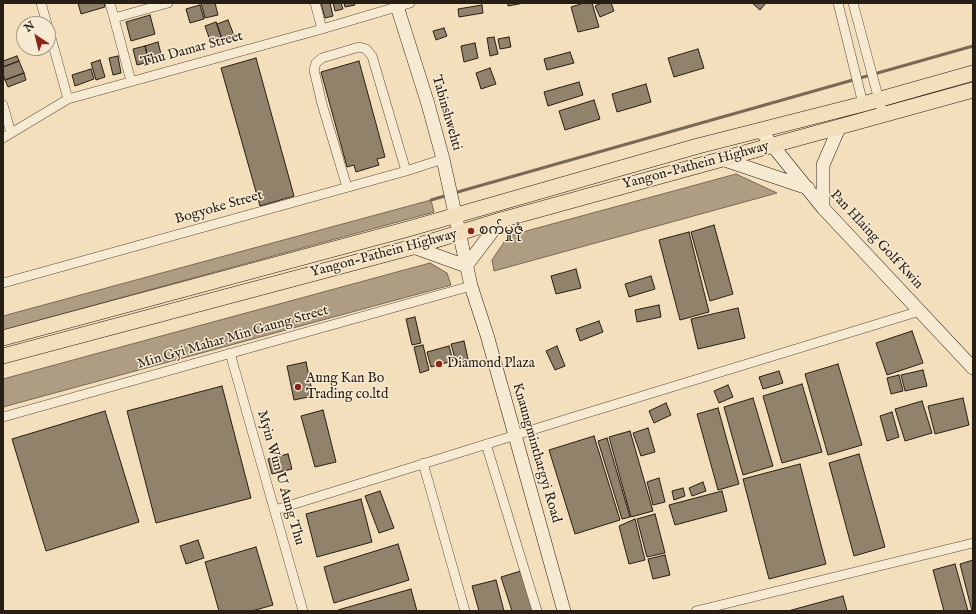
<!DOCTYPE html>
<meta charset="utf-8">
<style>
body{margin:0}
#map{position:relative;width:976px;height:614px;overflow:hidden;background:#f3dfbc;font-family:"IM FELL English",serif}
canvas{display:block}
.frame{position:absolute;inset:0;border:4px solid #271e15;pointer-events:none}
.north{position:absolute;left:16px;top:16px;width:40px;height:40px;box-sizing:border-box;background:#f7ead3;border:1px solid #a49887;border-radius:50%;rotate:325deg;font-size:11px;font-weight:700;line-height:16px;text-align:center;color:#271e15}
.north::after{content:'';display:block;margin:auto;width:14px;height:18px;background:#8f2418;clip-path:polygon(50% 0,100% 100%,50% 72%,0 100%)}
</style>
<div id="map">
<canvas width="976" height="614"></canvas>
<div class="frame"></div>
<div class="north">N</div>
</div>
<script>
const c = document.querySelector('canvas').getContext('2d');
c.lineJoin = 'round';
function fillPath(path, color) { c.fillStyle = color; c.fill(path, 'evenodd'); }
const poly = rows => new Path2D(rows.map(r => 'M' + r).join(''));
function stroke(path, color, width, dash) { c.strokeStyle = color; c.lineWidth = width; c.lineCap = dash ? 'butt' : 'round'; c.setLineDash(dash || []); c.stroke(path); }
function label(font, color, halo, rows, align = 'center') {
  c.font = font + ' "IM FELL English","Noto Sans Myanmar",serif'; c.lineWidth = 3; c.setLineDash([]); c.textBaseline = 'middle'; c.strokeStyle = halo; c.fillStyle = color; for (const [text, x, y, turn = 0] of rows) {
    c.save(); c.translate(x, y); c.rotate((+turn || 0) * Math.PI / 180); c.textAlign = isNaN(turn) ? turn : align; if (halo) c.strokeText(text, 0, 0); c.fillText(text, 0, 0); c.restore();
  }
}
const water = poly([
 [736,174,777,193,494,271,492,260,508,236,736,174],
 [431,200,434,212,3,330,3,316,431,200],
 [430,263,447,273,451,285,3,407,3,379,430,263]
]);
fillPath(water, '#ae9d83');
stroke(water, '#786a57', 1);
stroke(poly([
 [454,193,973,46],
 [431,200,448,195]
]), '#786a57', 3);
const building = poly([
 [78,3,104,3,105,7,81,14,78,3],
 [201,3,215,3,218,15,205,18,201,3],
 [321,3,330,3,333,16,325,18,321,3],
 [333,3,341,3,343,9,335,11,333,3],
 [344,3,354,3,355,5,345,7,344,3],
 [508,3,524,3,508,6,508,3],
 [584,3,592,3,599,27,578,32,571,7,584,3],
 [601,3,611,3,614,11,600,17,595,6,601,3],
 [752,3,766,3,760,10,752,3],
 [200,5,204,19,190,23,186,9,200,5],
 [482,5,483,13,459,17,458,9,482,5],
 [150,15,155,34,131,41,126,22,150,15],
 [228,20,235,38,223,42,217,24,228,20],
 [216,22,223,42,212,46,205,26,216,22],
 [444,28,447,36,436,40,433,31,444,28],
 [494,37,498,54,490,56,487,38,494,37],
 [509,37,511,47,500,49,498,39,509,37],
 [158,42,162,58,149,62,145,46,158,42],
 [475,43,478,58,464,62,461,46,475,43],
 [145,46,149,62,137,65,133,49,145,46],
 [698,49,704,68,674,77,668,58,698,49],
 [570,52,574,63,547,70,544,59,570,52],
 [17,56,19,61,3,67,3,61,17,56],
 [118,56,121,73,113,75,109,58,118,56],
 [256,58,294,196,260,206,221,68,256,58],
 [100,60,105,77,96,80,91,63,100,60],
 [19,61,24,73,5,80,3,74,3,67,19,61],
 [359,61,385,157,377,159,379,165,356,172,354,165,347,167,321,72,359,61],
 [490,68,496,84,481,89,476,73,490,68],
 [91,69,94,79,75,86,72,75,91,69],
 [24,73,26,80,8,87,5,80,24,73],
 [579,82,583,95,548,106,544,92,579,82],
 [646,84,651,102,617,112,612,94,646,84],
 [594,100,600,119,565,130,559,111,594,100],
 [714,225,733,294,710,301,691,232,714,225],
 [689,232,709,312,680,320,659,240,689,232],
 [576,269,581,288,556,294,551,276,576,269],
 [651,276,655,289,629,297,625,284,651,276],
 [659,305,661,317,637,322,635,310,659,305],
 [738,308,745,338,698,349,691,319,738,308],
 [415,317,421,343,412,345,406,319,415,317],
 [599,321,603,332,580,341,576,329,599,321],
 [912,331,923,363,887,375,876,343,912,331],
 [464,341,468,359,456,362,451,344,464,341],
 [423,345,429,370,420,373,414,347,423,345],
 [449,346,453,361,431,367,427,352,449,346],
 [557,346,565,366,555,370,546,351,557,346],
 [306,362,313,396,294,400,287,366,306,362],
 [838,364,862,445,828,455,805,374,838,364],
 [923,370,927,386,905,391,901,375,923,370],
 [779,371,783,383,763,389,759,377,779,371],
 [899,375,903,391,891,394,887,378,899,375],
 [802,384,822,452,782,463,763,396,802,384],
 [728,385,733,397,719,403,714,391,728,385],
 [222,386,251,498,156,523,127,411,222,386],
 [753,398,773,466,743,475,724,407,753,398],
 [963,398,969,425,935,434,928,406,963,398],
 [922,401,932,433,905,441,895,409,922,401],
 [666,403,671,415,654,423,649,411,666,403],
 [718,408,739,484,718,490,697,414,718,408],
 [323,410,336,462,315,467,301,416,323,410],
 [105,411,139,522,46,551,12,439,105,411],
 [892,412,899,437,887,441,880,416,892,412],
 [648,428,655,452,641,456,633,433,648,428],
 [630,431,653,511,631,517,609,437,630,431],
 [594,436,620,520,575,534,549,450,594,436],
 [607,438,630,517,622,519,598,441,607,438],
 [288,454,292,469,272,474,268,459,288,454],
 [859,454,885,547,854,556,829,463,859,454],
 [800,464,826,564,769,579,743,479,800,464],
 [659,478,665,502,653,505,647,482,659,478],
 [703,482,706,491,692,496,689,488,703,482],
 [683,488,685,496,674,500,672,491,683,488],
 [380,491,394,528,379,533,365,496,380,491],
 [722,491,727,511,675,525,669,505,722,491],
 [361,499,372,542,317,557,306,514,361,499],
 [655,514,665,553,647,557,637,519,655,514],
 [635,519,645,560,629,564,619,526,635,519],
 [198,540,204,558,186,564,180,546,198,540],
 [398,544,409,580,334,603,324,567,398,544],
 [256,547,273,605,252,611,219,611,205,562,256,547],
 [665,555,670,575,653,579,648,559,665,555],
 [973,560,973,611,972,611,960,564,973,560],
 [955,564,968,611,944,611,933,570,955,564],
 [521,571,534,611,512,611,501,577,521,571],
 [496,580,504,611,479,611,472,586,496,580],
 [411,589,417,611,338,611,338,610,411,589],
 [843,596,847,611,788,611,843,596]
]);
fillPath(building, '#91826c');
stroke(building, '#271e15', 1);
const street = poly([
 [41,3,47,24],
 [110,3,131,81],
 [315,3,322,29],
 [838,3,863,104],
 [853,3,883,115],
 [114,18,168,3],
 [48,27,68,99],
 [3,105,11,133],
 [3,138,68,99,322,29,410,3],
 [347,187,322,104,314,70,316,63,322,58,359,47,366,49,372,56,406,171],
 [3,283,406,171,443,159],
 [230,353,303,611],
 [3,417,471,286],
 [486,444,537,611],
 [423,463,465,611],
 [275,510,564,420,920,311],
 [696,611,973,543]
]);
const secondary = poly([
 [396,3,428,104,443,159,471,286,487,335,564,611],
 [760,130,823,208,973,368],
 [722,159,808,188],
 [823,208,823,165,839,128],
 [413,247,466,266],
 [466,266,501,220]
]);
const primary = poly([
 [3,338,408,229,698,146,863,104,973,73],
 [3,356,413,247,501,220,973,90]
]);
stroke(street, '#5a4e3f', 10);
stroke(secondary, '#271e15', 14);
stroke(primary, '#271e15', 16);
stroke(street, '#f7ead3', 9);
stroke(secondary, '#f7ead3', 13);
stroke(primary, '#f3dfbc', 15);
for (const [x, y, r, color] of [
 [471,231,4,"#8f2418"],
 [439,364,4,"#8f2418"],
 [298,387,4,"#8f2418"]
]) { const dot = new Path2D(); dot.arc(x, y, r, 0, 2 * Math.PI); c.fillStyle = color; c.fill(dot); stroke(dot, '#f7ead3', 1.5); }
label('14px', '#271e15', '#f7ead3', [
 ["Thu Damar Street",192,50,-15],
 ["Tabinshwehti",446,113,74],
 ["Yangon-Pathein Highway",696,166,-15],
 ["Bogyoke Street",219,208,-16],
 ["Pan Hlaing Golf Kwin",876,240,47],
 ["Yangon-Pathein Highway",384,254,-15],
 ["Min Gyi Mahar Min Gaung Street",233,338,-16],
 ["Knaungminthargyi Road",536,453,74],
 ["Myin Wun U Aung Thu",280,478,74]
]);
label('14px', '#271e15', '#f7ead3', [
 ["စက်မှုဇုံ",479,231],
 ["Diamond Plaza",447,364],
 ["Aung Kan Bo",306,379],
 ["Trading co.ltd",306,395]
], 'left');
</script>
